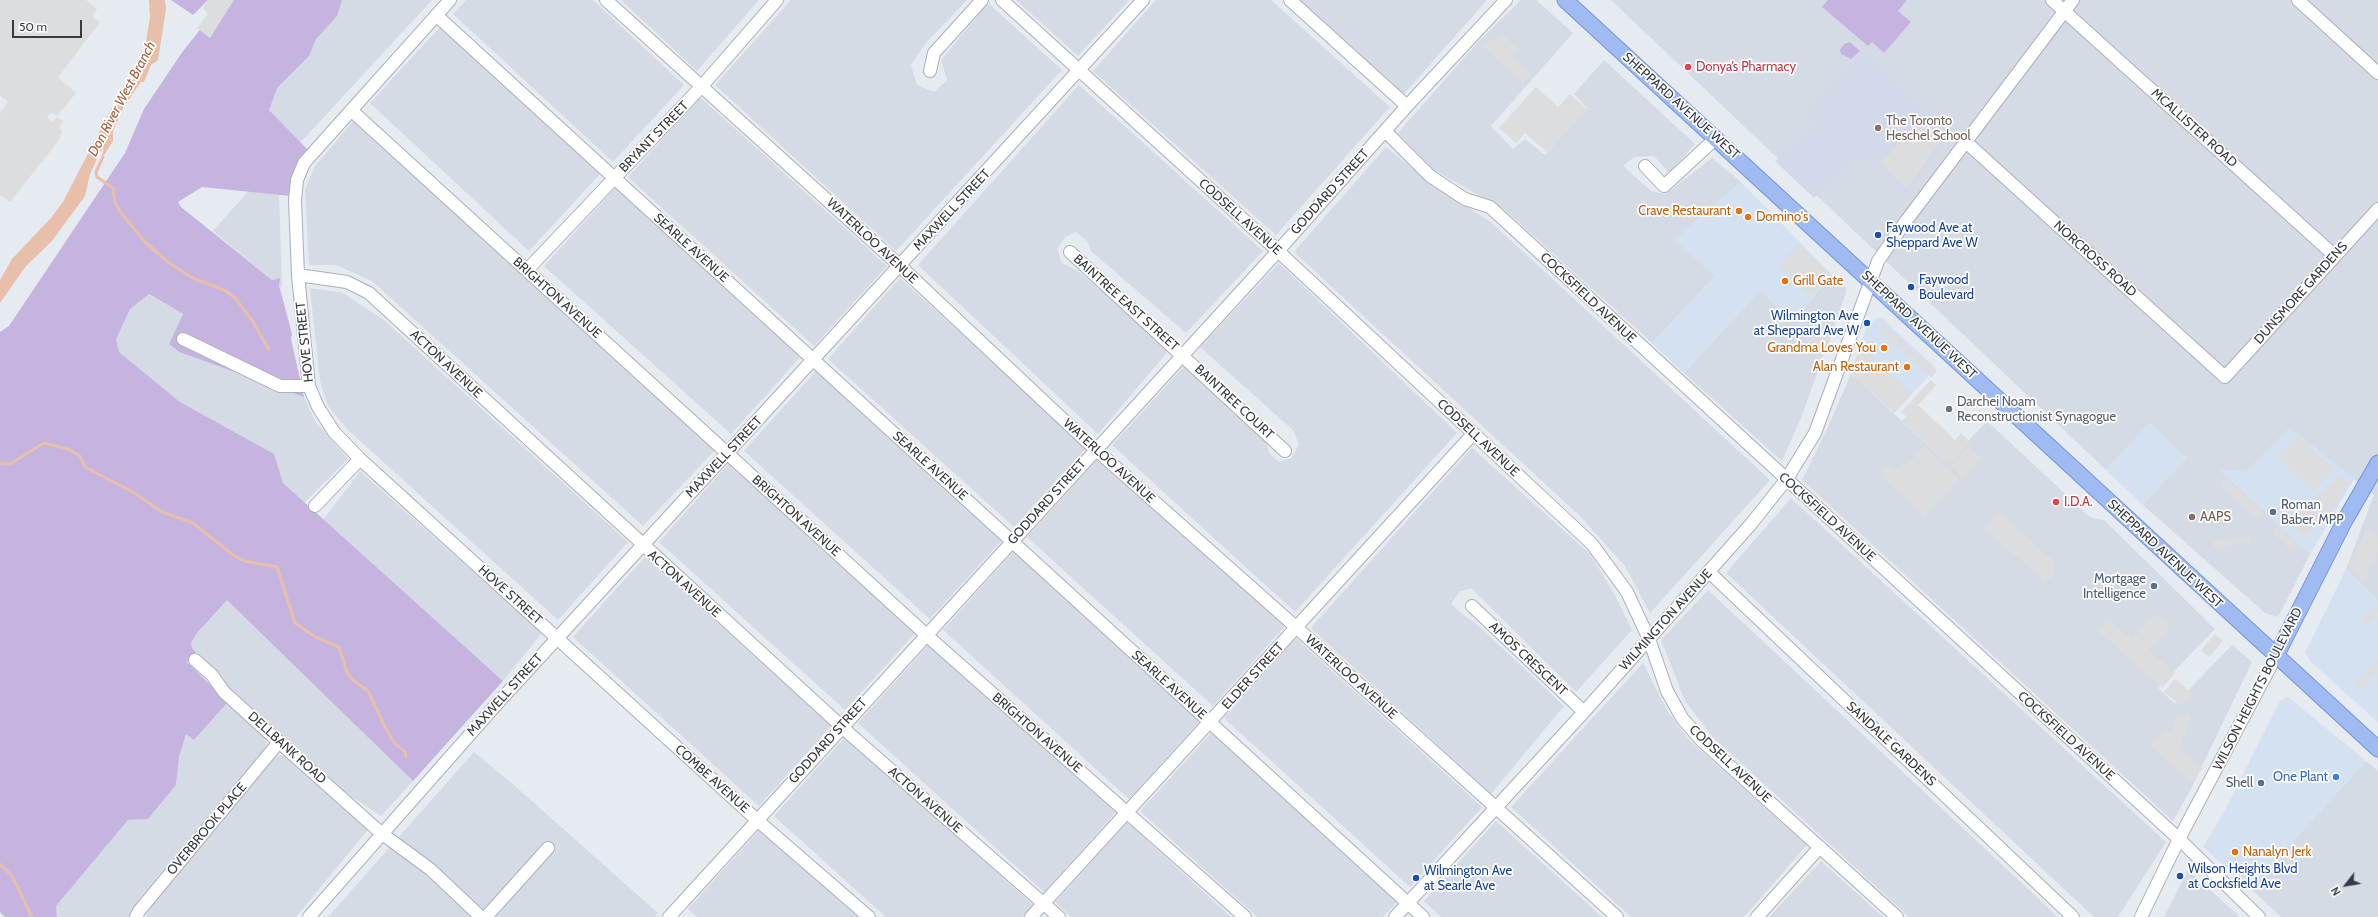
<!DOCTYPE html>
<meta charset="utf-8">
<style>
body{margin:0}
#map{position:relative;width:2378px;height:917px;overflow:hidden;background:#e6eaf1;font-family:Cabin,sans-serif}
canvas{display:block}
.north{position:absolute;left:2326px;top:865px;width:40px;height:40px;-webkit-text-stroke:3px #fff;paint-order:stroke;rotate:239deg;font-size:11px;font-weight:700;line-height:16px;text-align:center;color:#363c43}
.north::after{content:'';display:block;margin:auto;width:14px;height:18px;background:#363c43;clip-path:polygon(50% 0,100% 100%,50% 72%,0 100%)}
.scale{position:absolute;left:12px;top:20px;width:70px;height:18px;box-sizing:border-box;border:2px solid #363c43;border-top:0;padding-left:5px;font-size:12px;line-height:14px;white-space:nowrap;color:#363c43;-webkit-text-stroke:3px #fff;paint-order:stroke}
</style>
<div id="map">
<canvas width="2378" height="917"></canvas>
<div class="north">N</div>
<div class="scale">50 m</div>
</div>
<script>
const c = document.querySelector('canvas').getContext('2d');
c.lineJoin = 'round';
function fillPath(path, color) { c.fillStyle = color; c.fill(path, 'evenodd'); }
const poly = rows => new Path2D(rows.map(r => 'M' + r).join(''));
function stroke(path, color, width, dash) { c.strokeStyle = color; c.lineWidth = width; c.lineCap = dash ? 'butt' : 'round'; c.setLineDash(dash || []); c.stroke(path); }
function label(font, color, halo, rows, align = 'center') {
  c.font = font + ' Cabin,sans-serif'; c.lineWidth = 3.5; c.setLineDash([]); c.textBaseline = 'middle'; c.strokeStyle = halo; c.fillStyle = color; for (const [text, x, y, turn = 0] of rows) {
    c.save(); c.translate(x, y); c.rotate((+turn || 0) * Math.PI / 180); c.textAlign = isNaN(turn) ? turn : align; if (halo) c.strokeText(text, 0, 0); c.fillText(text, 0, 0); c.restore();
  }
}
fillPath(poly([
 [342,0,432,0,300,143,259,100],
 [466,0,593,0,684,85,613,162,453,14],
 [621,0,759,0,697,71],
 [791,0,967,0,925,44,911,65,917,85,934,92,947,80,941,60,988,3,1062,70,896,251,715,85],
 [1016,0,1129,0,1078,56],
 [1156,0,1271,0,1390,107,1276,235,1093,71],
 [1299,0,1487,0,1404,94],
 [1521,0,1536,0,1573,33,1491,126,1513,149,1525,139,1545,155,1587,108,1574,94,1604,60,1695,144,1669,173,1654,156,1634,157,1623,166,1651,191,1666,194,1712,158,1741,182,1675,240,1715,276,1652,343,1505,210,1434,170,1398,133,1478,42],
 [1611,0,2378,0,2378,601,2346,569,2374,495,2290,428,2246,472,2221,471,2310,554,2278,617,2265,613,2143,505,2186,458,2150,423,2106,470],
 [441,26,600,174,529,251,370,103],
 [1079,85,1263,251,1186,333,1091,251,1087,241,1076,232,1065,237,1057,249,1062,263,1078,271,1170,349,1098,434,918,265],
 [700,97,887,266,814,346,628,177],
 [355,119,716,449,643,526,372,281,336,265,309,265,305,190,315,166],
 [1386,147,1429,182,1492,223,1770,480,1650,613,1625,566,1582,518,1294,252],
 [278,158,282,288,213,231],
 [617,186,803,354,731,434,544,266],
 [1279,263,1457,433,1295,612,1112,445,1186,364,1267,441,1269,453,1279,462,1291,458,1299,445,1294,431,1200,347],
 [1832,275,1846,288,1846,293,1801,418,1782,461,1684,373,1760,290,1793,321],
 [900,278,1087,447,1014,527,828,359],
 [310,288,343,293,384,320,628,542,558,620,348,430,328,406,320,381],
 [139,289,183,314,169,344,179,352,304,397,315,421,348,459,304,503,283,483,273,454,180,402,109,344],
 [816,371,1003,539,930,619,744,451],
 [1851,374,1947,463,1987,421,2090,517,2105,521,2215,629,2158,688,2175,704,2232,645,2252,662,2192,787,2173,821,1802,480,1828,427],
 [1472,448,1591,555,1616,597,1632,630,1576,692,1471,588,1459,592,1451,604,1466,617,1478,625,1564,706,1491,794,1311,628],
 [1099,457,1285,626,1213,706,1027,537],
 [731,461,918,630,845,710,659,542],
 [360,471,542,633,503,681,323,520],
 [1791,498,2166,842,2118,917,2094,917,1726,573],
 [1015,550,1202,719,1129,799,943,630],
 [645,557,831,726,759,806,573,637],
 [1708,590,2058,917,1909,917,1712,736,1685,701,1661,640],
 [227,599,413,781,381,816,340,789,228,687,212,667,192,648,191,643,197,633],
 [1296,638,1482,807,1410,887,1224,718],
 [930,643,1116,812,1044,892,858,723],
 [1643,663,1668,712,1689,740,1807,845,1744,917,1631,917,1511,807],
 [228,702,266,738,266,747,262,752,140,898,128,917,57,917,56,906,128,820,148,819,176,785,179,757,186,733,194,740],
 [1213,731,1399,900,1383,917,1257,917,1140,811],
 [846,736,1033,905,1022,917,886,917,774,816],
 [474,752,515,786,658,913,654,917,328,917],
 [284,755,329,794,371,826,296,917,146,917,152,904,272,759,276,756],
 [2366,761,2378,771,2378,917,2281,917,2250,888],
 [1496,821,1602,917,1441,917,1424,901],
 [1127,822,1231,917,1071,917,1055,902],
 [760,829,858,917,697,917,688,909],
 [1821,861,1883,917,1769,917],
 [2188,870,2238,915,2237,917,2164,917]
]), '#d5dbe4');
fillPath(poly([
 [1741,182,1832,275,1793,321,1760,290,1684,373,1652,343,1715,276,1675,240],
 [1878,318,1882,318,1936,368,1894,413,1851,374,1867,325],
 [2149,423,2187,458,2143,505,2106,470],
 [2290,428,2354,479,2310,554,2220,470,2246,472],
 [2346,569,2378,601,2378,722,2311,662,2305,653],
 [2288,697,2366,761,2250,888,2203,847,2222,816,2280,701]
]), '#d4e1f0');
fillPath(poly([
 [1863,49,1951,133,1907,192,1873,161,1856,160,1814,198,1775,161,1816,123,1806,113]
]), '#d2d9e8');
fillPath(poly([
 [171,0,208,0,193,15],
 [224,0,342,0,337,16,316,39,309,56,277,88,269,110,309,151,291,196,202,187,178,202,181,207,272,280,280,278,279,285,292,334,291,339,304,397,179,352,169,344,183,314,149,294,130,309,116,339,119,352,180,402,274,454,283,483,503,681,413,781,227,600,197,633,191,643,192,648,196,652,187,662,228,702,194,740,186,734,179,757,176,785,148,819,128,820,56,906,57,917,5,917,0,912,0,332,9,326,125,153,144,109,183,51],
 [1828,0,1907,0,1898,11,1911,22,1884,53,1872,42,1868,46,1822,7],
 [1850,42,1860,51,1851,59,1841,54,1840,50,1844,44]
]), '#c5b4e0');
fillPath(poly([
 [0,0,86,0,97,9,93,15,94,18,100,22,58,77,76,93,57,116,51,112,47,117,52,122,57,117,63,121,59,127,62,131,59,140,10,202,0,194,0,113,8,102,0,96],
 [208,0,234,0,210,38,197,28,208,14,203,8],
 [1502,34,1518,49,1512,57,1531,74,1523,83,1483,47,1492,37,1496,41],
 [1536,87,1558,107,1570,94,1587,109,1548,153,1525,133,1516,143,1499,128],
 [1919,120,1942,140,1907,188,1881,163],
 [1798,244,1831,274,1811,295,1779,266],
 [1815,323,1823,329,1829,323,1835,327,1824,355,1802,337],
 [1883,324,1937,371,1931,378,1879,331],
 [1860,346,1912,394,1894,413,1851,374],
 [1931,380,1936,385,1918,405,1955,440,1961,433,1970,442,1949,465,1902,421,1906,416,1901,412],
 [2298,435,2334,469,2313,491,2277,457],
 [1924,446,1959,479,1925,516,1879,475,1888,466,1895,470,1902,463,1906,466],
 [1969,446,1981,457,1963,478,1950,466],
 [2339,475,2349,484,2329,514,2303,537,2288,520,2316,498],
 [2226,478,2265,514,2259,521,2220,485],
 [1999,511,2057,564,2053,568,2057,572,2050,579,2047,577,2044,581,1984,528],
 [2278,525,2298,544,2291,551,2272,532],
 [2367,529,2378,538,2378,552,2363,581,2348,567],
 [2250,535,2251,542,2214,548,2213,541],
 [2376,604,2378,606,2378,614,2366,626,2360,621],
 [2156,613,2171,626,2149,650,2175,673,2162,688,2099,632,2109,620,2132,640],
 [2215,634,2223,641,2209,657,2201,650],
 [2378,659,2378,671,2362,689,2355,683],
 [2175,679,2192,693,2182,706,2164,692],
 [2178,713,2191,715,2180,750,2203,768,2192,782,2150,746,2165,729,2171,733]
]), '#dbdddf');
fillPath(poly([
 [149,0,165,0,166,9,158,60,151,65,144,82,141,82,123,108,113,131,113,141,101,160,104,148,100,152,90,174,85,196,52,241,26,266,0,303,0,280,12,259,51,218,63,202,111,109,134,78,144,55,150,17]
]), '#e7bfaa');
stroke(poly([
 [103,157,96,172,97,177,113,188,115,203,122,214,145,242,169,263,193,278,226,291,235,298,252,320,269,350],
 [0,463,10,464,44,443,68,449,80,456,85,467,133,492,162,512,193,523,233,555,244,561,277,567,295,623,317,638,339,647,347,672,353,680,368,691,385,727,394,742,405,752,406,757],
 [0,864,12,876,32,917]
]), '#e7bfaa', 3);
const minor = poly([
 [450,0,304,163,297,180,295,200,298,275,309,386,318,407,334,432,360,459,757,820,869,917],
 [606,0,900,266,1085,440,1297,628,1617,917],
 [1002,0,1278,251,1592,544,1627,592,1649,639,1667,691,1682,718,1701,740,1897,917],
 [1290,0,1407,106],
 [2052,0,2335,256],
 [2298,0,2378,73],
 [436,15,1423,917],
 [930,71,934,53,982,0],
 [351,110,933,641,1245,917],
 [1385,131,1430,176,1465,199,1490,207,2179,839,2259,917],
 [1966,142,2225,377,2378,209],
 [1645,166,1664,186,1716,138],
 [1070,252,1285,451],
 [527,270,702,86,777,0],
 [298,275,347,282,369,293,852,736,1059,917],
 [183,339,280,386,309,386],
 [315,506,360,459],
 [1709,572,2073,917],
 [1472,606,1584,712],
 [195,660,212,675,224,692,279,742,381,833,430,869,481,917],
 [136,917,139,911,279,742],
 [309,917,495,706,1143,0],
 [486,917,548,848],
 [669,917,1278,251,1407,106,1506,0],
 [1031,917,1473,434],
 [1395,917,1584,712,1751,524,1786,480,1815,433,1878,261,1906,221,2073,0],
 [1757,917,1820,847],
 [2141,917,2179,839,2276,656]
]);
const major = poly([
 [1565,0,2378,749],
 [2276,656,2344,522,2378,463]
]);
stroke(minor, '#aab1bb', 14);
stroke(major, '#7195d4', 17);
stroke(minor, '#fff', 12);
stroke(major, '#9fbbf1', 15);
for (const [x, y, r, color] of [
 [1688,67,4,"#e0444e"],
 [1878,128,4,"#8d6e63"],
 [1739,211,4,"#e8710a"],
 [1748,217,4,"#e8710a"],
 [1878,235,4,"#1a4fb4"],
 [1785,281,4,"#e8710a"],
 [1911,287,4,"#1a4fb4"],
 [1867,323,4,"#1a4fb4"],
 [1884,348,4,"#e8710a"],
 [1907,367,4,"#e8710a"],
 [1949,409,4,"#6b7280"],
 [2056,502,4,"#e0444e"],
 [2273,512,4,"#5c6f8a"],
 [2192,517,4,"#8d6e63"],
 [2154,586,4,"#5c6f8a"],
 [2336,777,4,"#3f7fe0"],
 [2261,783,4,"#5c6f8a"],
 [2235,852,4,"#e8710a"],
 [2180,876,4,"#1a4fb4"],
 [1416,878,4,"#1a4fb4"]
]) { const dot = new Path2D(); dot.arc(x, y, r, 0, 2 * Math.PI); c.fillStyle = color; c.fill(dot); stroke(dot, '#fff', 1.5); }
label('13px', '#be3a42', '#fff', [
 ["Donya’s Pharmacy",1696,67],
 ["I.D.A.",2064,502]
], 'left');
label('13px', '#363c43', '#fff', [
 ["SHEPPARD AVENUE WEST",1681,106,42],
 ["MCALLISTER ROAD",2194,128,42],
 ["BRYANT STREET",654,137,-46],
 ["GODDARD STREET",1330,192,-48],
 ["MAXWELL STREET",952,210,-47],
 ["CODSELL AVENUE",1240,217,42],
 ["WATERLOO AVENUE",872,241,43],
 ["SEARLE AVENUE",691,248,42],
 ["NORCROSS ROAD",2095,259,42],
 ["DUNSMORE GARDENS",2301,293,-48],
 ["BRIGHTON AVENUE",557,298,42],
 ["COCKSFIELD AVENUE",1588,298,43],
 ["BAINTREE EAST STREET",1126,303,42],
 ["SHEPPARD AVENUE WEST",1919,325,43],
 ["HOVE STREET",305,342,-96],
 ["ACTON AVENUE",446,364,43],
 ["BAINTREE COURT",1234,402,43],
 ["CODSELL AVENUE",1478,438,43],
 ["MAXWELL STREET",724,457,-47],
 ["WATERLOO AVENUE",1109,461,42],
 ["SEARLE AVENUE",930,466,42],
 ["GODDARD STREET",1047,502,-48],
 ["BRIGHTON AVENUE",796,516,42],
 ["COCKSFIELD AVENUE",1827,517,42],
 ["SHEPPARD AVENUE WEST",2165,554,43],
 ["ACTON AVENUE",684,584,42],
 ["HOVE STREET",510,595,42],
 ["WILMINGTON AVENUE",1666,620,-48],
 ["AMOS CRESCENT",1528,659,43],
 ["ELDER STREET",1253,676,-48],
 ["WATERLOO AVENUE",1351,677,42],
 ["SEARLE AVENUE",1169,685,42],
 ["WILSON HEIGHTS BOULEVARD",2258,689,-63],
 ["MAXWELL STREET",505,695,-48],
 ["BRIGHTON AVENUE",1037,733,41],
 ["COCKSFIELD AVENUE",2066,736,42],
 ["GODDARD STREET",828,741,-48],
 ["SANDALE GARDENS",1891,744,43],
 ["DELLBANK ROAD",287,748,42],
 ["CODSELL AVENUE",1730,764,43],
 ["COMBE AVENUE",712,779,42],
 ["ACTON AVENUE",925,800,41],
 ["OVERBROOK PLACE",207,829,-50]
]);
label('13px', '#785e54', '#fff', [
 ["The Toronto",1886,121],
 ["Heschel School",1886,136],
 ["AAPS",2200,517]
], 'left');
label('13px', '#c56008', '#fff', [
 ["Crave Restaurant",1731,211],
 ["Domino's",1756,217,"left"],
 ["Grill Gate",1793,281,"left"],
 ["Grandma Loves You",1876,348],
 ["Alan Restaurant",1899,367],
 ["Nanalyn Jerk",2243,852,"left"]
], 'right');
label('13px', '#164399', '#fff', [
 ["Faywood Ave at",1886,228],
 ["Sheppard Ave W",1886,243],
 ["Faywood",1919,280],
 ["Boulevard",1919,295],
 ["Wilmington Ave",1859,316,"right"],
 ["at Sheppard Ave W",1859,331,"right"],
 ["Wilson Heights Blvd",2188,869],
 ["at Cocksfield Ave",2188,884],
 ["Wilmington Ave",1424,871],
 ["at Searle Ave",1424,886]
], 'left');
label('13px', '#5b616d', '#fff', [
 ["Darchei Noam",1957,402],
 ["Reconstructionist Synagogue",1957,417]
], 'left');
label('13px', '#4e5e75', '#fff', [
 ["Roman",2281,505,"left"],
 ["Baber, MPP",2281,520,"left"],
 ["Mortgage",2146,579],
 ["Intelligence",2146,594],
 ["Shell",2253,783]
], 'right');
label('13px', '#366cbe', '#fff', [
 ["One Plant",2328,777]
], 'right');
label('italic 14px', '#a1613d', '#fff', [
 ["Don River West Branch",122,99,-62]
]);
</script>
